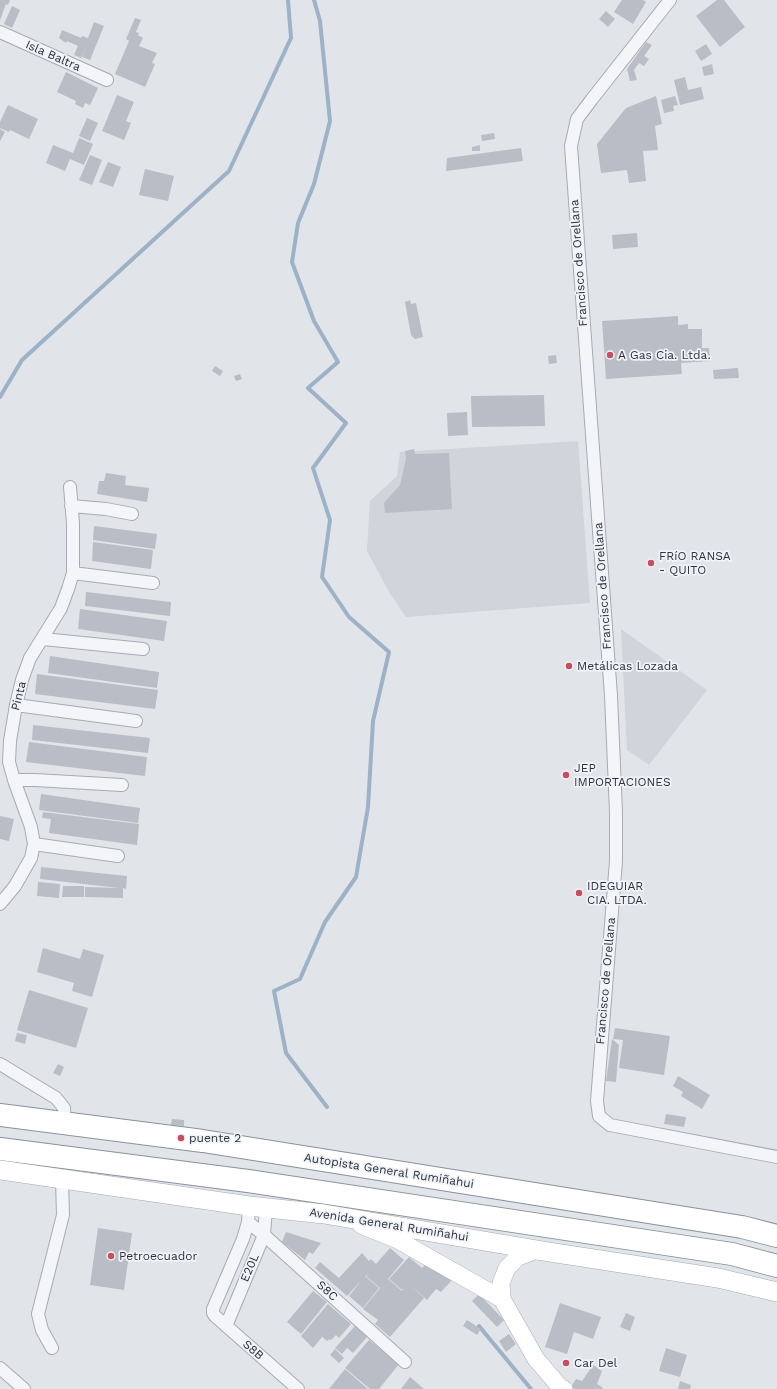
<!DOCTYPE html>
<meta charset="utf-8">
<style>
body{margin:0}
canvas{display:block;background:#e1e4e9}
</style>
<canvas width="777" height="1389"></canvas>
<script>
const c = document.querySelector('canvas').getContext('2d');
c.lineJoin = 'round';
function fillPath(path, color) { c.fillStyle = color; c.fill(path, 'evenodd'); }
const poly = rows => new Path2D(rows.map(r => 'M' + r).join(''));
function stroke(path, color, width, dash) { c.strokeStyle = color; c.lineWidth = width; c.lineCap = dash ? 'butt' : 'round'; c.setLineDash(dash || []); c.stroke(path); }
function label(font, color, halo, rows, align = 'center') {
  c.font = font + ' "Work Sans",sans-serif'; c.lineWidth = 3.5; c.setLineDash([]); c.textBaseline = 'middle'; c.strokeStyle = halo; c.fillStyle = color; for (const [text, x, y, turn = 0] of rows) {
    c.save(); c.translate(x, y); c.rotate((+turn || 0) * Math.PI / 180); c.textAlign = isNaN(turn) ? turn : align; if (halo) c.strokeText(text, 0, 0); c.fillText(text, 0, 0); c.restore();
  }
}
fillPath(poly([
 [578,441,590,603,406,617,389,592,367,551,370,501,397,476,400,452],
 [621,629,707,690,649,765,627,750]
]), '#d0d4db');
stroke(poly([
 [314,0,320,21,330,121,314,184,298,223,292,262,314,321,338,362,308,388,346,423,313,468,330,520,322,577,349,617,389,652,373,721,368,807,356,877,325,922,300,979,274,991,286,1053,327,1107],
 [0,397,22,360,229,171,291,38,288,0],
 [479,1326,531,1389]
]), '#9eb2c7', 4);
fillPath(poly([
 [0,0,10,0,8,5,6,4,0,20],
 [622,0,643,0,646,2,633,24,614,12],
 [717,0,724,0,745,27,720,47,696,16],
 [12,6,20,10,12,28,4,24],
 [606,11,615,19,608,27,599,19],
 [135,18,141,20,136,32,139,33,138,35,143,38,139,46,157,53,152,63,155,64,145,87,115,74,129,41,126,39],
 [94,22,104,26,90,60,82,57,87,46,81,58,74,55,78,46,67,41,66,43,59,38,62,30,81,38,82,36,88,38],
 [646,42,652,45,644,56,649,59,644,66,639,63,634,70,637,80,630,81,627,69],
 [706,44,712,54,701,61,695,51],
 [712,64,714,74,704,76,702,67],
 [66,72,98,88,90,105,85,103,83,108,75,104,76,101,57,92],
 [685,77,688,90,701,87,704,99,680,105,674,80],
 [117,95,134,102,126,121,131,123,124,140,102,131],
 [656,96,662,124,655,126,658,150,643,151,646,181,629,183,627,170,601,173,597,144,626,108],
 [675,96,678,105,673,106,674,111,664,113,661,100],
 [8,105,38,119,29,139,10,130,9,132,0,128,0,122],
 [87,118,98,123,90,141,79,136],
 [0,129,5,132,0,141],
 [494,133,495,139,482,141,481,135],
 [79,138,93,144,84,165,70,159,65,171,46,163,53,145,73,153],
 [480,145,480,151,472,151,472,147],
 [521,148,523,161,446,171,447,158],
 [90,155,102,160,92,185,79,180],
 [108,162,121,167,113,187,99,182],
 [145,169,174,176,168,201,139,195],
 [637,233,638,247,613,249,612,235],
 [410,300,411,304,416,303,423,337,415,339,411,335,405,302],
 [678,316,678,325,688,324,688,329,702,329,702,348,709,348,710,361,681,363,682,374,606,379,602,321],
 [556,355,557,363,549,364,548,356],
 [215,366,223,371,220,376,212,371],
 [738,368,739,378,714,379,713,370],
 [240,374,242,379,236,381,234,376],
 [544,395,545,426,472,427,471,396],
 [467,412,468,435,448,436,447,413],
 [414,449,415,454,449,453,452,509,385,513,384,503,400,485,406,459,405,451],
 [106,473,126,476,125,485,149,488,147,502,97,494,99,481,104,481],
 [94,526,157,534,155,549,93,540],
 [93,542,153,550,151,569,92,561],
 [86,592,171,602,170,616,85,606],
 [80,609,167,621,164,641,78,629],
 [50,656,159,672,157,688,48,673],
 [37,674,158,690,155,709,35,694],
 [33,725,150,738,148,753,32,740],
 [29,742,147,757,145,776,26,762],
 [41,794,140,808,138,823,39,810],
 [43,812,139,824,137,845,49,833,51,819,42,818],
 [0,816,14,819,9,841,0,839],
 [41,867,127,876,126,889,123,888,123,898,85,897,85,887,119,888,40,879],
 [38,882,60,884,59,898,37,896],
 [63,886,84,886,84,897,62,897],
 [43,948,80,959,83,949,104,955,92,997,72,991,74,983,37,972],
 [29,990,88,1008,76,1048,17,1030],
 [615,1028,670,1036,664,1075,619,1068,623,1040,613,1039],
 [17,1033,27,1035,25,1044,15,1041],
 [612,1039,619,1045,616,1082,606,1081],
 [58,1064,64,1067,60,1076,53,1073],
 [678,1076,710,1095,702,1109,681,1096,683,1092,673,1086],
 [666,1114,686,1117,684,1127,664,1124],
 [172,1119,184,1120,184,1126,171,1125],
 [98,1228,132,1233,124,1290,90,1285],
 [286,1232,321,1243,313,1254,309,1252,305,1260,282,1242],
 [390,1248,404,1260,388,1279,402,1291,405,1287,402,1290,389,1279,409,1257,422,1268,425,1265,452,1280,441,1292,436,1289,427,1300,408,1283,424,1298,390,1337,375,1324,378,1320,363,1309,380,1288,366,1276,369,1273,365,1276,379,1288,363,1308,349,1296,362,1280,347,1296,315,1268,320,1262,339,1278,362,1253,369,1261,371,1259,376,1264],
 [313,1291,327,1302,301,1334,287,1322],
 [479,1294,504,1320,497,1327,472,1301],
 [560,1303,601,1317,593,1339,574,1332,567,1354,545,1347],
 [328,1304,351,1324,339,1338,336,1335,331,1340,330,1339,327,1341,322,1337,313,1348,301,1336],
 [626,1313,635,1317,630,1331,620,1327],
 [467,1320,481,1329,477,1335,463,1326],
 [355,1326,367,1337,353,1353,347,1348,342,1354,335,1348],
 [509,1334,516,1344,506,1352,499,1341],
 [369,1340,399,1364,379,1389,370,1389,345,1368],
 [666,1348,687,1355,680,1377,659,1371],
 [335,1349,344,1358,339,1363,330,1355],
 [593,1365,602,1371,597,1384,603,1388,602,1389,575,1389,571,1387,576,1379,582,1381],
 [345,1369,361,1383,368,1389,329,1389],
 [410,1377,424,1389,401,1389],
 [680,1381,691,1385,690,1389,678,1389]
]), '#b9bec6');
const street = poly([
 [670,0,592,99,577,119,571,146,611,696,616,812,616,861,597,1101,599,1116,610,1125,777,1157],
 [0,32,107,80],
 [71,506,106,509,132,514],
 [73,573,153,583],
 [43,639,143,649],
 [16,705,136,721],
 [14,780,35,780,122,785],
 [34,844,118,856],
 [0,904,15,886,31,858,34,844,31,827,14,780,9,762,10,741,16,705,22,680,30,658,61,608,68,589,73,573,73,523,70,487],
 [0,1064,56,1098,64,1108,65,1123],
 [249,1206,248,1222,243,1239,213,1309,213,1313,215,1316,298,1389],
 [248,1222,264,1235,405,1362],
 [226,1326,264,1235,266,1208],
 [52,1348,42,1330,38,1314,63,1215,62,1179],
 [0,1368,24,1389]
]);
const secondary = poly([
 [361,1225,398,1240,502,1299],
 [541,1251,534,1251,518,1257,507,1268,501,1283,502,1299,536,1359,560,1387,564,1389]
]);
const primary = poly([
 [0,1170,249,1206,324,1214,549,1252,718,1278,777,1292]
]);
const highway = poly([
 [0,1115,203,1141,742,1227,777,1236],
 [0,1149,248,1181,732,1254,777,1266]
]);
stroke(street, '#a6abb3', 14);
stroke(secondary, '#a6abb3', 18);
stroke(primary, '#a1a9b4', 20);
stroke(highway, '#89929f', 24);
stroke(street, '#f4f5f8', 12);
stroke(secondary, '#fff', 17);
stroke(primary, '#fff', 19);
stroke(highway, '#fff', 22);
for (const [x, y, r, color] of [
 [610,355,4,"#c74d60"],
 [651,563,4,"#c74d60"],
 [569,666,4,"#c74d60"],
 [566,775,4,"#c74d60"],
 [579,893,4,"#c74d60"],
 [181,1138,4,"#c74d60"],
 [111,1256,4,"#c74d60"],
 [566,1363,4,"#c74d60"]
]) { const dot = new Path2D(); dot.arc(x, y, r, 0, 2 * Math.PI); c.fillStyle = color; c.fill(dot); stroke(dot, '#f1f3f7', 1.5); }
label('12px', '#2a3240', '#f1f3f7', [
 ["Isla Baltra",53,56,24],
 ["Francisco de Orellana",579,263,-94],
 ["Francisco de Orellana",603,586,-94],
 ["Pinta",19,696,-76],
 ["Francisco de Orellana",606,981,-85],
 ["Autopista General Rumiñahui",389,1171,9],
 ["Avenida General Rumiñahui",389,1225,9],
 ["E20L",250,1268,-67],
 ["S8C",327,1291,42],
 ["S8B",253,1350,41]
]);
label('12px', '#2a3240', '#f1f3f7', [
 ["A Gas Cia. Ltda.",618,355],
 ["FRíO RANSA",659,556],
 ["- QUITO",659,570],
 ["Metálicas Lozada",577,666],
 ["JEP",574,768],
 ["IMPORTACIONES",574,782],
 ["IDEGUIAR",587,886],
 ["CIA. LTDA.",587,900],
 ["puente 2",189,1138],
 ["Petroecuador",119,1256],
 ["Car Del",574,1363]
], 'left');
</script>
